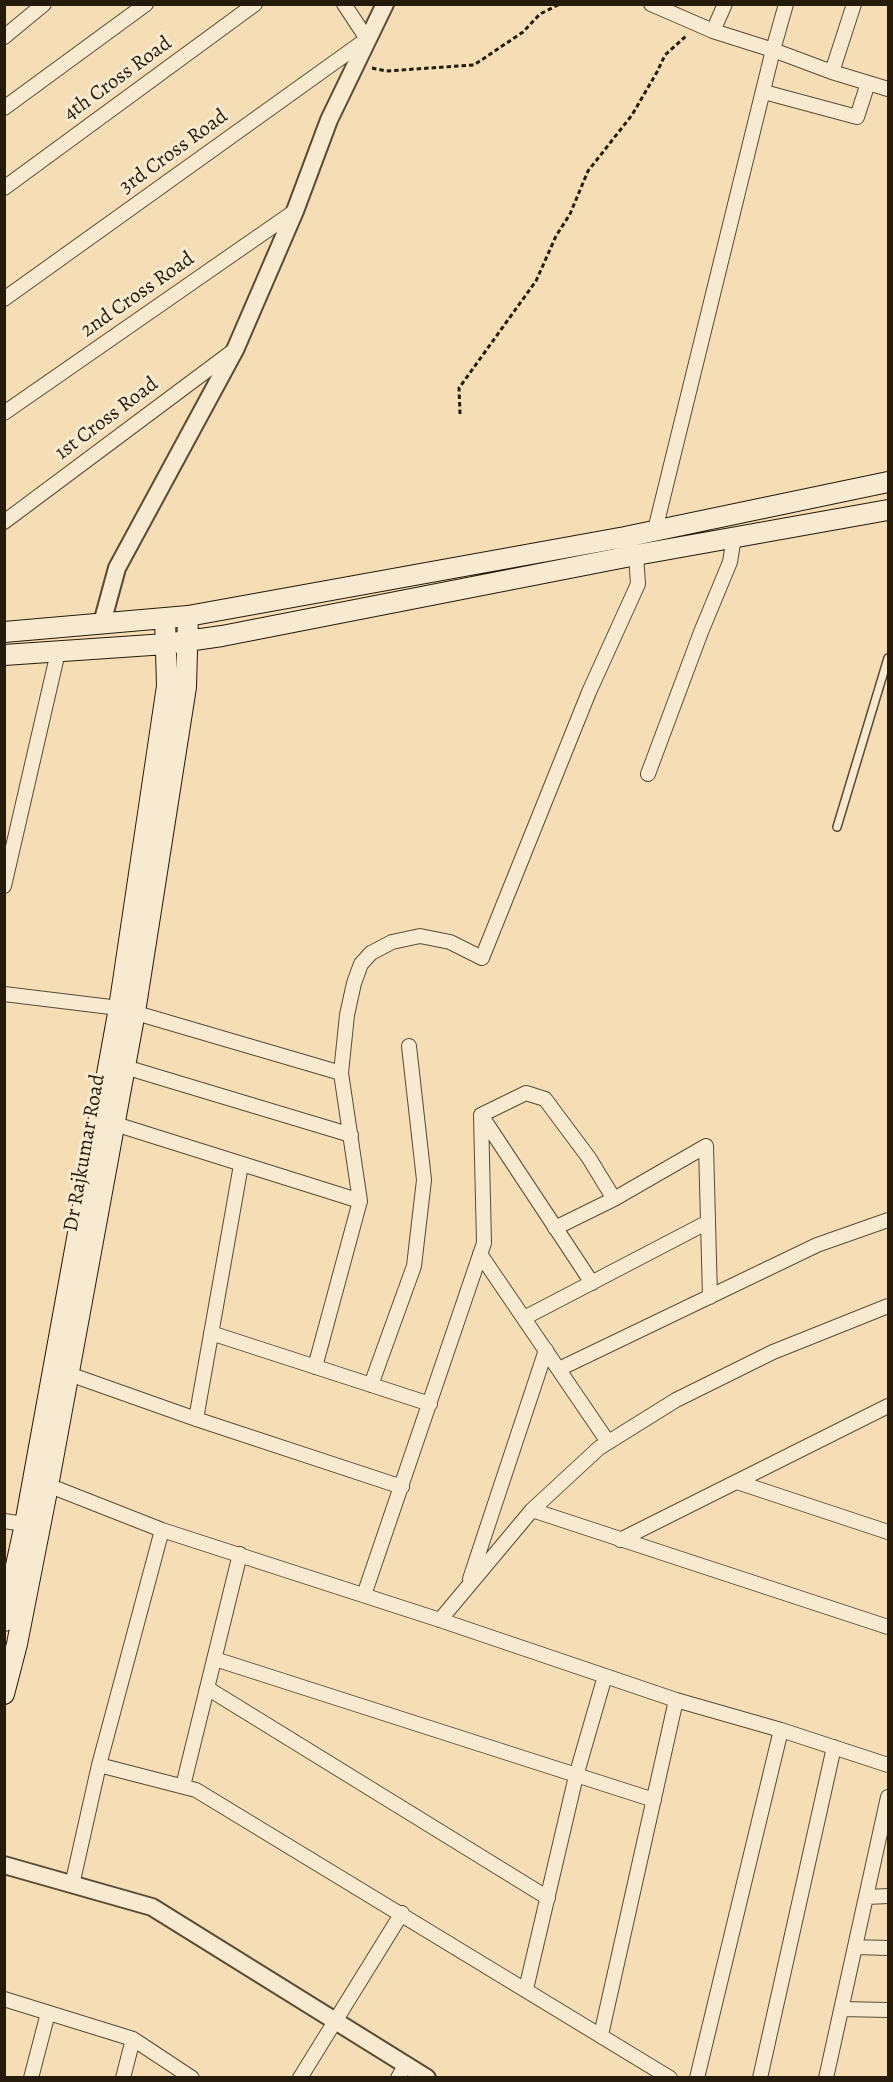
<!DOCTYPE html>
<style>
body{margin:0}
#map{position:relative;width:893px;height:2082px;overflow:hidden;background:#f5deb6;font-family:Alegreya,serif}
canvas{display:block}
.frame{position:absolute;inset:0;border:6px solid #261a0a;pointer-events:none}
</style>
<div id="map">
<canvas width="893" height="2082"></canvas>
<div class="frame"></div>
</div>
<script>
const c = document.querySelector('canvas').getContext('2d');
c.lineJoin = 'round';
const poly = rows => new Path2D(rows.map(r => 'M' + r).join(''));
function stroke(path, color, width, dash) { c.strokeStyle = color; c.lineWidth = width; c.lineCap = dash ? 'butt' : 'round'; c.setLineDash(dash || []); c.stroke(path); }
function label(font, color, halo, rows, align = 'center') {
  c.font = font + ' Alegreya,serif'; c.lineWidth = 6; c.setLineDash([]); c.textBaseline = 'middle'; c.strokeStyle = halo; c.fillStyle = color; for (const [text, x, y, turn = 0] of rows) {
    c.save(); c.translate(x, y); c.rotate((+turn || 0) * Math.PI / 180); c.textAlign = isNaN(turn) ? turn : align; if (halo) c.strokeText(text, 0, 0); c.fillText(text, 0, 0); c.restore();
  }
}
const service = poly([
 [837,827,888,658]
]);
const minor = poly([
 [651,4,713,31,773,50,832,72,888,89],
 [713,31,725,4],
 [4,37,44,4],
 [832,72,854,4],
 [764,92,857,117,868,83],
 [4,108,146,4],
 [4,188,255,4],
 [4,299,367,39,344,4],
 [4,413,295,211],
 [4,522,233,351],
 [655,530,773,50,786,4],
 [648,774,701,632,730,562,734,537],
 [4,886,58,652],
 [4,994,119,1008,341,1073],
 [125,1067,351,1135],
 [481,1115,592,1283],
 [481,1115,526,1093,545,1099,589,1158,614,1199],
 [115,1124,360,1201],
 [555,1228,614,1199,706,1146,710,1297],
 [480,1254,608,1442],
 [524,1318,708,1222],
 [211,1333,430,1404],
 [315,1367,360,1201,341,1073,347,1015,354,983,361,964,371,953,392,942,420,936,450,942,482,958,589,692,638,584,636,555],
 [559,1369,817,1245,888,1220],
 [69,1374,196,1419,402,1487],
 [371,1385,414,1266,424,1180,409,1046],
 [196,1419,241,1165],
 [40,1482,162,1530,440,1620,676,1700,781,1730,888,1765],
 [737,1482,888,1532],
 [532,1510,888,1627],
 [4,1521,25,1524],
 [620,1540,888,1406],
 [470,1579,546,1350],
 [364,1595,484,1243,481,1115],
 [440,1620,532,1510,599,1448,676,1400,773,1352,888,1306],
 [215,1659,654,1800],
 [207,1688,548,1898],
 [99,1765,196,1790,670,2078],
 [183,1786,240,1554],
 [72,1885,99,1765,162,1530],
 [867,1897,888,1896],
 [855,1947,888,1948],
 [526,1989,576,1776,605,1676],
 [4,1999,133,2039,192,2078],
 [842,2009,888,2010],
 [601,2035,676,1700],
 [31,2078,48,2013],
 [123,2078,133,2039],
 [300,2078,402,1913],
 [398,2078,406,2064],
 [697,2078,781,1730],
 [760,2078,834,1747],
 [826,2078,888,1797]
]);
const tertiary = poly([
 [102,623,117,568,235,350,295,211,329,120,385,4],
 [4,1865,152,1907,427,2078]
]);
const secondary = poly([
 [4,632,188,616,625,537,888,482],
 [4,655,166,644,222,636,636,555,888,510],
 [4,1621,25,1524,119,1008,167,686,165,618],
 [4,1694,17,1644,48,1486,135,1012,186,687,188,616]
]);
stroke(service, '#5a4b35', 10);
stroke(minor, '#5a4b35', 16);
stroke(tertiary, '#5a4b35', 20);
stroke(secondary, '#261a0a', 22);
stroke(poly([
 [372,68,386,71,474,65,523,32,540,14,560,4],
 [460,414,459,388,536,281,556,236,570,214,588,171,632,115,657,72,665,55,686,36]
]), '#261a0a', 3, [4.5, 3]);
stroke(service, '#f8ead0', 7);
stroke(minor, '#f8ead0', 14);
stroke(tertiary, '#f8ead0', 16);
stroke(secondary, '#f8ead0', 20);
label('21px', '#261a0a', '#f8ead0', [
 ["4th Cross Road",118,79,-36],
 ["3rd Cross Road",174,152,-36],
 ["2nd Cross Road",138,295,-35],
 ["1st Cross Road",107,419,-37],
 ["Dr Rajkumar Road",85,1153,-80]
]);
</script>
